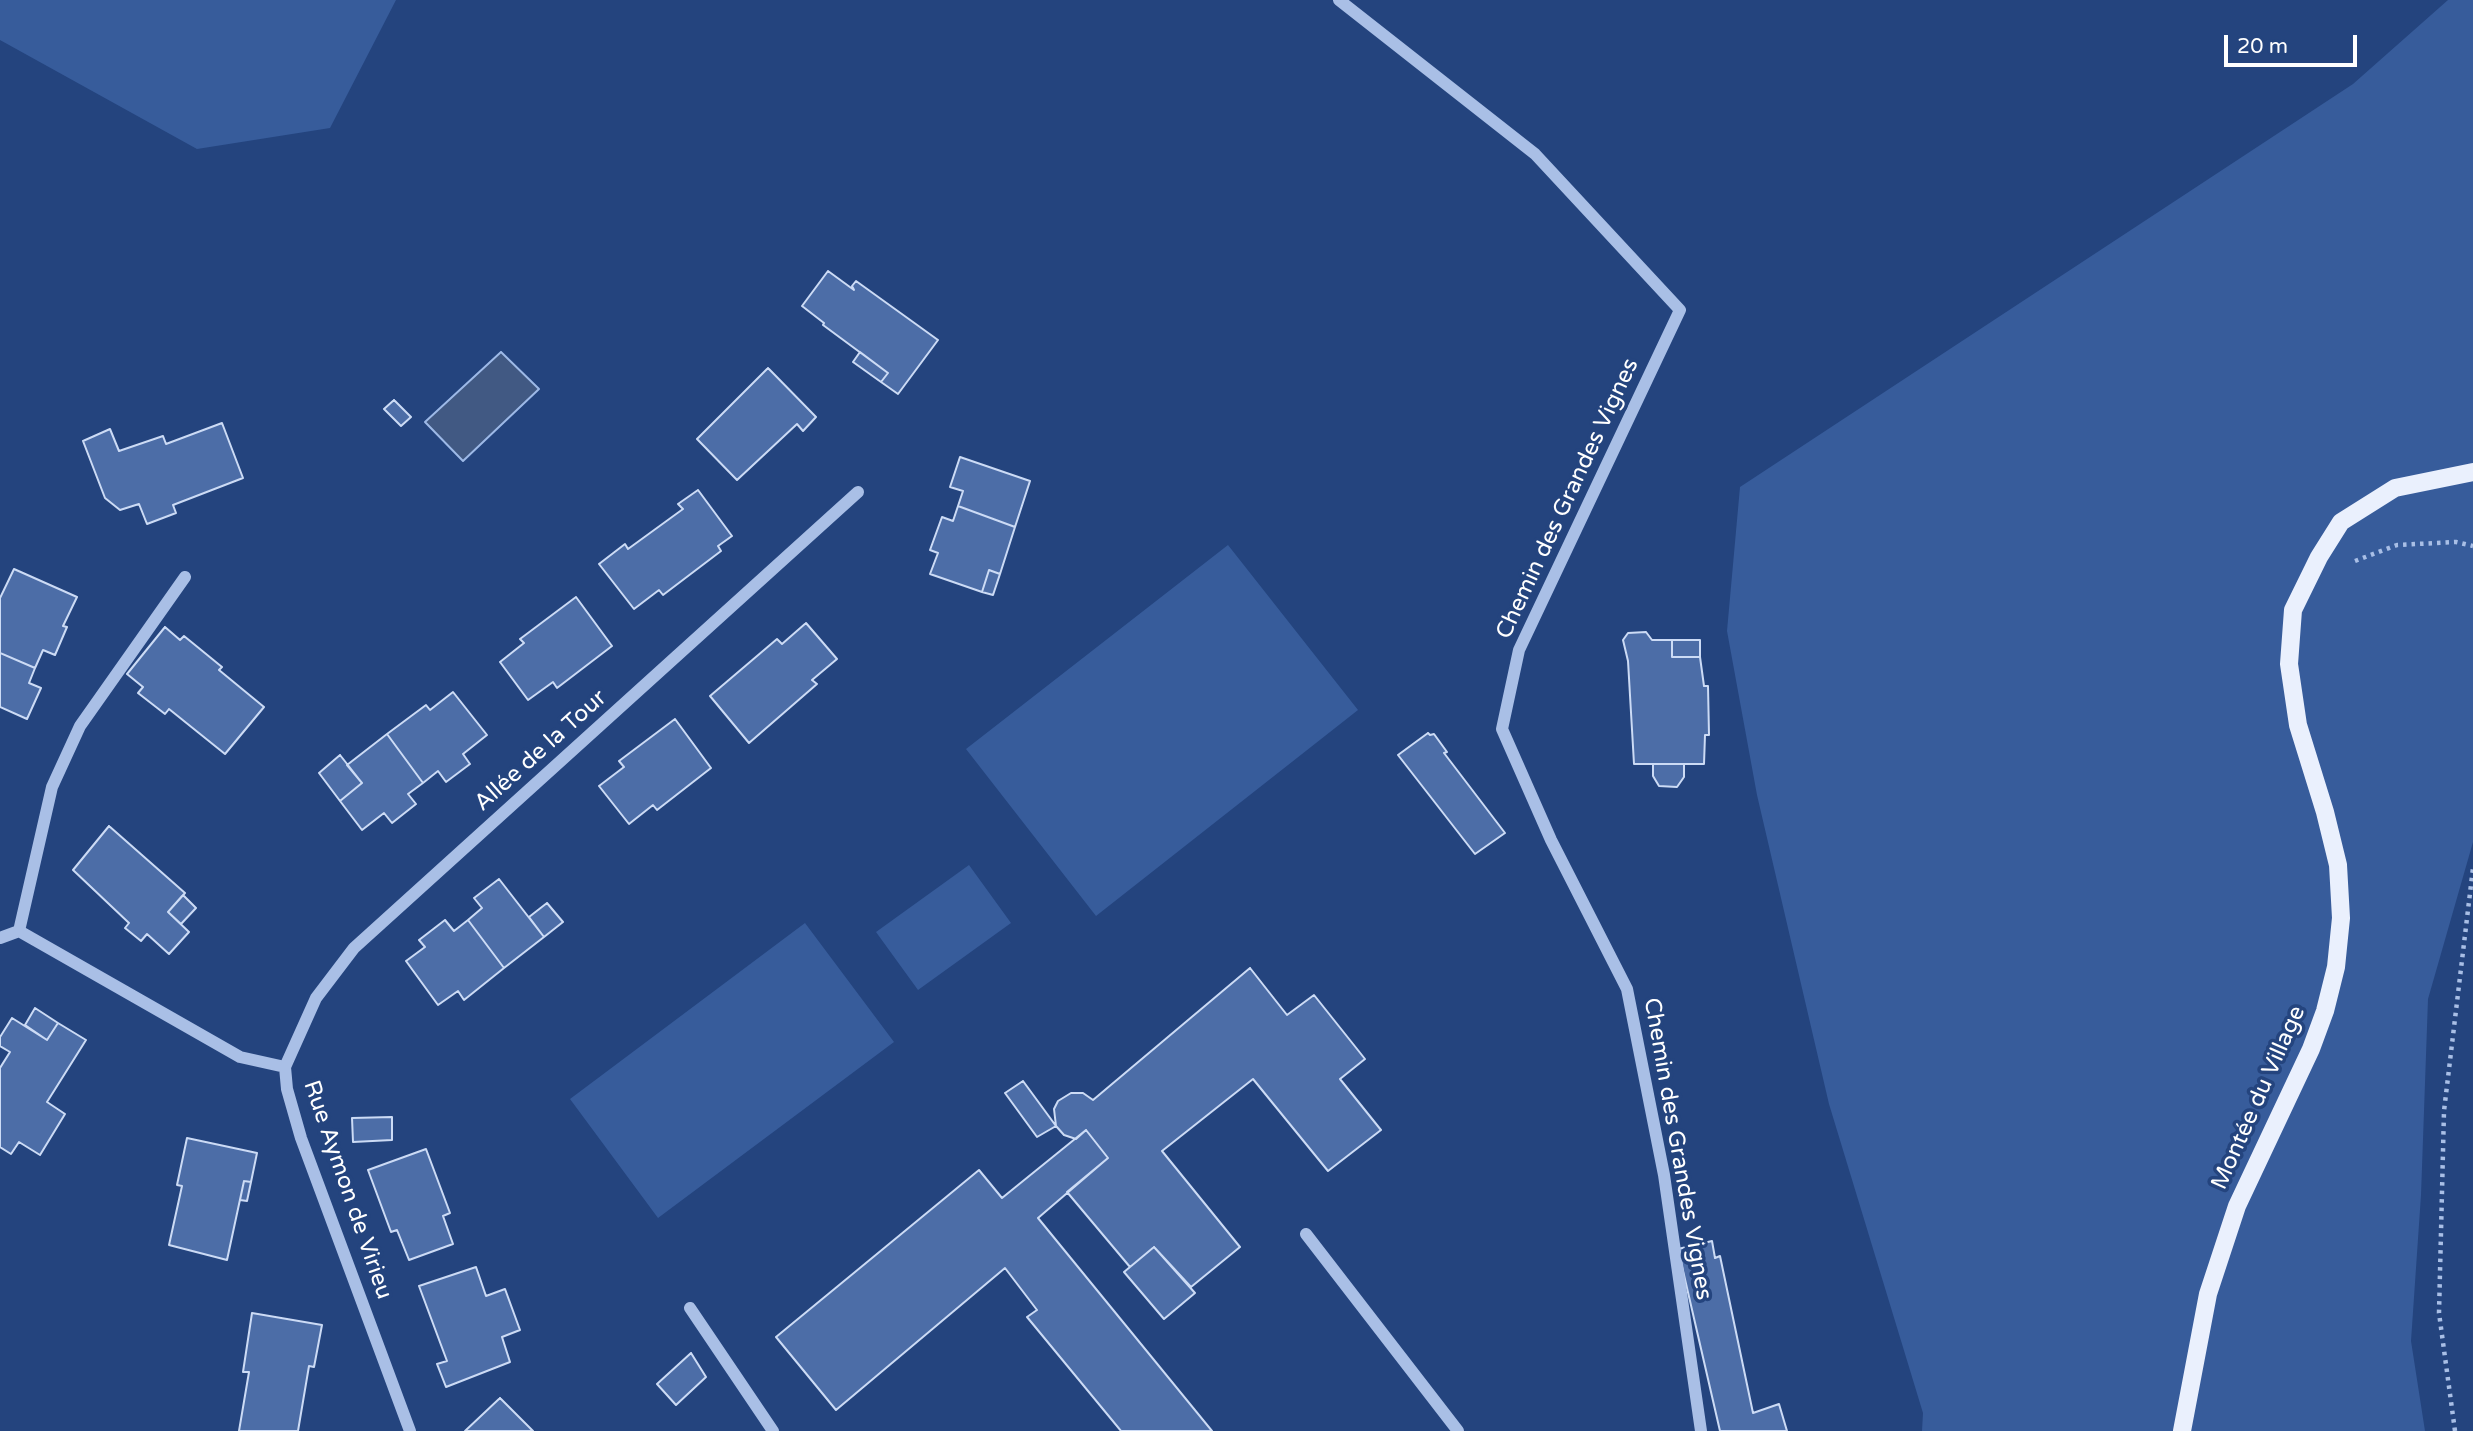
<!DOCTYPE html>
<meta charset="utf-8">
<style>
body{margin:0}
#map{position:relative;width:2473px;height:1431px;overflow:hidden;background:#24447e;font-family:"Varela Round",sans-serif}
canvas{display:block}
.scale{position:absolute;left:2224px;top:35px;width:133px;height:32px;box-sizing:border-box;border:4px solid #fff;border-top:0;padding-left:9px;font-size:21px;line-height:24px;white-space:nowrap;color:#fff;-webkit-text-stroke:5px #24447e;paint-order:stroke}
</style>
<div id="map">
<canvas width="2473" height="1431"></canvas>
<div class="scale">20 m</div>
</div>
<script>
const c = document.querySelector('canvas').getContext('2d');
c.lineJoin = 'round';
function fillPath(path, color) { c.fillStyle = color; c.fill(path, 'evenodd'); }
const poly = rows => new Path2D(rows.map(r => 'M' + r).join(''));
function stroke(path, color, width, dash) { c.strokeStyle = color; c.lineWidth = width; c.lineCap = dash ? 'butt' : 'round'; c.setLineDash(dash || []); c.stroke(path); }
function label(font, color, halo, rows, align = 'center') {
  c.font = font + ' "Varela Round",sans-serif'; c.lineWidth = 7; c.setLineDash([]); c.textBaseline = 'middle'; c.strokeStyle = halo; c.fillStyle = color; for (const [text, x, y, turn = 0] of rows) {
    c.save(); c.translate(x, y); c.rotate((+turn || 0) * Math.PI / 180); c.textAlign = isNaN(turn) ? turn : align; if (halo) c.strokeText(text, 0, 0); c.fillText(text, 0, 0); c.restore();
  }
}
fillPath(poly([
 [0,0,396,0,330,128,197,149,0,40],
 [2448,0,2473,0,2473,842,2428,999,2421,1195,2411,1341,2425,1431,1922,1431,1923,1413,1829,1104,1757,795,1727,631,1740,487,2353,84],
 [1228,545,1358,710,1096,916,966,749],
 [969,865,1011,923,918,990,876,932],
 [805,923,894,1042,658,1218,570,1099]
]), '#375c9b');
const water = poly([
 [501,352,539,389,463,461,425,422,501,352]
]);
fillPath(water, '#415983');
stroke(water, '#9db9e7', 2);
const building = poly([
 [828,271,854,290,852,286,856,281,938,340,898,394,881,382,888,373,823,325,824,323,802,306,828,271],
 [860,352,888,373,881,382,853,362,860,352],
 [768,368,816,417,803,431,797,424,737,480,697,439,768,368],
 [394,400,411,417,401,426,384,409,394,400],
 [222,423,243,478,173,505,176,513,147,524,139,504,120,510,105,498,83,441,110,429,119,451,163,436,166,444,222,423],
 [960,457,1030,481,1015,527,958,506,963,491,950,487,960,457],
 [698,490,732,536,718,546,721,551,663,595,659,590,634,609,599,564,625,544,628,549,683,509,678,504,698,490],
 [958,506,1015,527,1000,574,989,570,982,592,930,574,938,553,930,550,942,517,953,521,958,506],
 [14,569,77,597,63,626,67,627,55,655,43,650,35,668,0,653,0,598,14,569],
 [989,570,1000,574,993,595,982,592,989,570],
 [576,597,612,646,557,688,553,682,528,700,500,662,524,643,520,639,576,597],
 [806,623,837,659,812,680,817,684,749,743,710,696,777,639,782,644,806,623],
 [165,627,180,640,184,636,222,667,219,670,264,707,225,754,169,709,165,714,138,693,143,687,127,674,165,627],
 [1646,632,1652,640,1672,640,1672,657,1700,657,1704,686,1708,686,1709,735,1705,735,1704,764,1634,764,1628,661,1623,640,1628,633,1646,632],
 [1672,640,1700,640,1700,657,1672,657,1672,640],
 [0,653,35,668,29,683,41,688,27,719,0,707,0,653],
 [453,692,487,735,463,754,470,764,446,782,438,771,423,783,387,734,426,705,430,710,453,692],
 [675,719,711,768,657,810,653,805,629,824,599,786,624,767,619,761,675,719],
 [1428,733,1430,735,1434,734,1447,752,1444,753,1505,833,1475,854,1398,755,1428,733],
 [387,734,423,783,408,794,416,804,392,823,384,813,362,830,340,801,362,783,347,765,387,734],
 [340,755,362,783,340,801,319,773,340,755],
 [1653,764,1684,764,1684,777,1677,787,1659,786,1653,776,1653,764],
 [109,826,185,893,168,912,189,932,169,954,147,934,141,941,125,928,129,923,73,870,109,826],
 [499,879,544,937,504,968,468,920,482,908,474,898,499,879],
 [183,895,196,908,181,924,168,912,183,895],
 [547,903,563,922,544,937,529,917,547,903],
 [445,920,454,931,468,920,504,968,464,1000,458,991,438,1005,406,961,425,947,419,940,445,920],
 [1250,968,1287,1015,1314,995,1365,1059,1340,1079,1381,1130,1328,1171,1253,1079,1162,1151,1240,1247,1191,1287,1154,1247,1130,1267,1067,1192,1108,1158,1086,1130,1076,1139,1064,1135,1056,1126,1054,1109,1058,1101,1071,1093,1083,1093,1093,1100,1250,968],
 [35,1008,58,1023,47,1040,25,1025,35,1008],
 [12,1018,47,1040,58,1023,86,1040,47,1102,65,1114,40,1155,19,1142,11,1154,0,1147,0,1068,10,1052,0,1046,0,1037,12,1018],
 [1023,1081,1056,1126,1037,1137,1005,1093,1023,1081],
 [392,1117,392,1140,353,1142,352,1118,392,1117],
 [1086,1130,1108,1158,1038,1218,1212,1431,1121,1431,1027,1317,1037,1310,1005,1268,836,1410,776,1337,979,1170,1002,1198,1086,1130],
 [187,1138,257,1153,251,1182,244,1181,227,1260,169,1245,182,1186,177,1185,187,1138],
 [426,1149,450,1213,443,1216,453,1244,409,1260,397,1230,391,1232,368,1170,426,1149],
 [244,1181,251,1182,247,1201,240,1200,244,1181],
 [1712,1241,1715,1258,1720,1256,1753,1413,1779,1404,1787,1431,1720,1431,1678,1249,1712,1241],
 [1154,1247,1195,1293,1164,1319,1124,1272,1154,1247],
 [476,1267,486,1296,505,1289,520,1330,502,1337,510,1362,446,1387,437,1364,447,1361,419,1286,476,1267],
 [252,1313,322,1325,314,1367,309,1366,298,1431,239,1431,249,1372,243,1372,252,1313],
 [691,1353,706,1377,676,1405,657,1384,691,1353],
 [500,1398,533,1431,465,1431,500,1398]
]);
fillPath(building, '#4c6da7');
stroke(building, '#ccdbf5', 2);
stroke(poly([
 [2355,561,2397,545,2456,542,2473,546],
 [2455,1431,2439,1313,2444,1111,2473,868]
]), '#a9bfe6', 4.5, [3.5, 5]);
stroke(poly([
 [1339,0,1535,154,1680,310,1519,650,1502,729,1551,840,1627,989,1664,1175,1701,1431],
 [19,931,52,787,80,726,185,577],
 [0,938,19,931,240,1057,285,1067,287,1089,301,1138,410,1431],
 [285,1067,316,998,354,948,858,492],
 [1306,1234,1458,1431],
 [690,1308,773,1431]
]), '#a9bfe6', 12);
stroke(poly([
 [2182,1431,2208,1294,2237,1206,2311,1049,2325,1011,2336,967,2341,918,2338,865,2325,812,2298,725,2289,664,2293,610,2319,557,2341,522,2395,488,2473,472]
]), '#eaf0fd', 18);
label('23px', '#fff', '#24447e', [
 ["Chemin des Grandes Vignes",1568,499,-65],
 ["Allée de la Tour",541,751,-42],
 ["Montée du Village",2259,1098,-66],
 ["Chemin des Grandes Vignes",1677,1149,80],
 ["Rue Aymon de Virieu",347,1190,71]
]);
</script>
